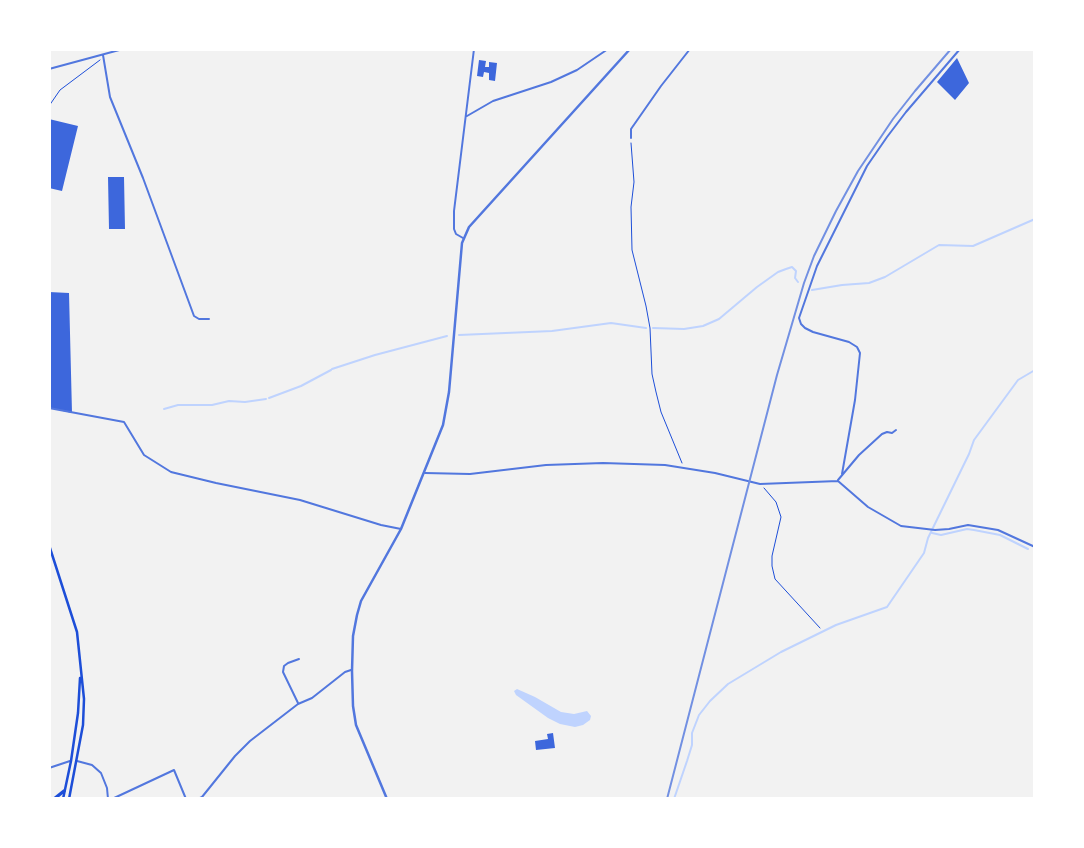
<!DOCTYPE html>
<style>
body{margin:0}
#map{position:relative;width:1084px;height:848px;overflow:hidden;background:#f2f2f2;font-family:"Open Sans",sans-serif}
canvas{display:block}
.frame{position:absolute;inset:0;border:51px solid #fff;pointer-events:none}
</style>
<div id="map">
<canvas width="1084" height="848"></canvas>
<div class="frame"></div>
</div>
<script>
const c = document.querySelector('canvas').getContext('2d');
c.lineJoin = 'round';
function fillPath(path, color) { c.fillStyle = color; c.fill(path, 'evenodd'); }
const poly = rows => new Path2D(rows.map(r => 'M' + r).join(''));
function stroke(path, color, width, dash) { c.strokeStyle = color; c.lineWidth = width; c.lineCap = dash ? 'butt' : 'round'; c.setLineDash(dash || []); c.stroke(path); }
fillPath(poly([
 [517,689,535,697,561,712,574,714,587,711,591,716,590,720,583,725,575,727,560,724,548,718,516,695,514,691]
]), '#bfd3fe');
stroke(poly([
 [812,290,842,285,869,283,885,277,939,245,973,246,1035,219],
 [653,328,684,329,703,326,719,319,757,287,778,272,786,269,792,267,796,271,795,278,798,282],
 [459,335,552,331,611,323,646,328],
 [332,369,375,355,447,336],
 [269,398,301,386,331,370],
 [164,409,178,405,212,405,229,401,245,402,266,399],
 [932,533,941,535,967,529,974,530,1000,535,1028,549],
 [674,799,687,761,692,745,692,733,699,715,710,701,728,684,781,652,836,625,887,607,924,553,928,538,969,454,974,440,1018,380,1035,370]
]), '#bfd3fe', 2);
fillPath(poly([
 [957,58,969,83,955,100,937,82],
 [479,60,486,61,485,67,489,67,489,62,497,63,495,81,489,80,489,73,484,72,483,77,477,76],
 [49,119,78,126,62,191,49,188],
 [108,177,124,177,125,229,109,229],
 [49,292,69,293,72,413,49,408],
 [553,733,555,748,536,750,535,741,548,739,547,734]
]), '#3d67dc');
stroke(poly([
 [49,106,60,90,100,60],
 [631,143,634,182,631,207,632,250,646,306,650,328,652,374,656,392,661,412,682,463],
 [764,488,776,502,781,517,772,556,772,566,775,579,820,628]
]), '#1d4ed8', 1);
stroke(poly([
 [103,55,110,97,143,178,194,316,199,319,209,319],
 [49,69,123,49],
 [467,116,493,101,551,82,577,70,608,49],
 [631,138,631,129,661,86,690,49],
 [463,238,456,234,454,229,454,211,474,49],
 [49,408,124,422,144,455,171,472,216,483,300,500,381,525,401,529],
 [425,473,470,474,546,465,603,463,665,465,715,473,760,484,838,481,868,507,901,526,935,530,949,529,968,525,998,530,1035,547],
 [842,474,855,400,860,353,857,347,849,342,813,332,805,328,801,324,799,318,817,266,867,166,887,137,906,112,960,49],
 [838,480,859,455,882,434,887,432,892,433,896,430],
 [298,703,283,672,284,666,288,663,299,659],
 [77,761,92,765,101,773,107,788,108,799],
 [49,768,70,761],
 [112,799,174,770,186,799],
 [198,799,202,797,235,756,250,741,298,704,312,698,345,672,351,670]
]), '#5277de', 2);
stroke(poly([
 [387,799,356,725,353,706,352,671,353,636,357,615,361,601,401,529,443,425,449,392,462,243,469,227,630,49]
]), '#5277de', 2.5);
stroke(poly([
 [49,545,77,632,84,699,83,725,69,799],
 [63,799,71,761,78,713,80,678]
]), '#1d4ed8', 2.5);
stroke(poly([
 [54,799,64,791]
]), '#1d4ed8', 3.5);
stroke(poly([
 [667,799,777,375,804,283,814,256,836,211,858,171,893,119,915,91,951,49]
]), '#7290e2', 2);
</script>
